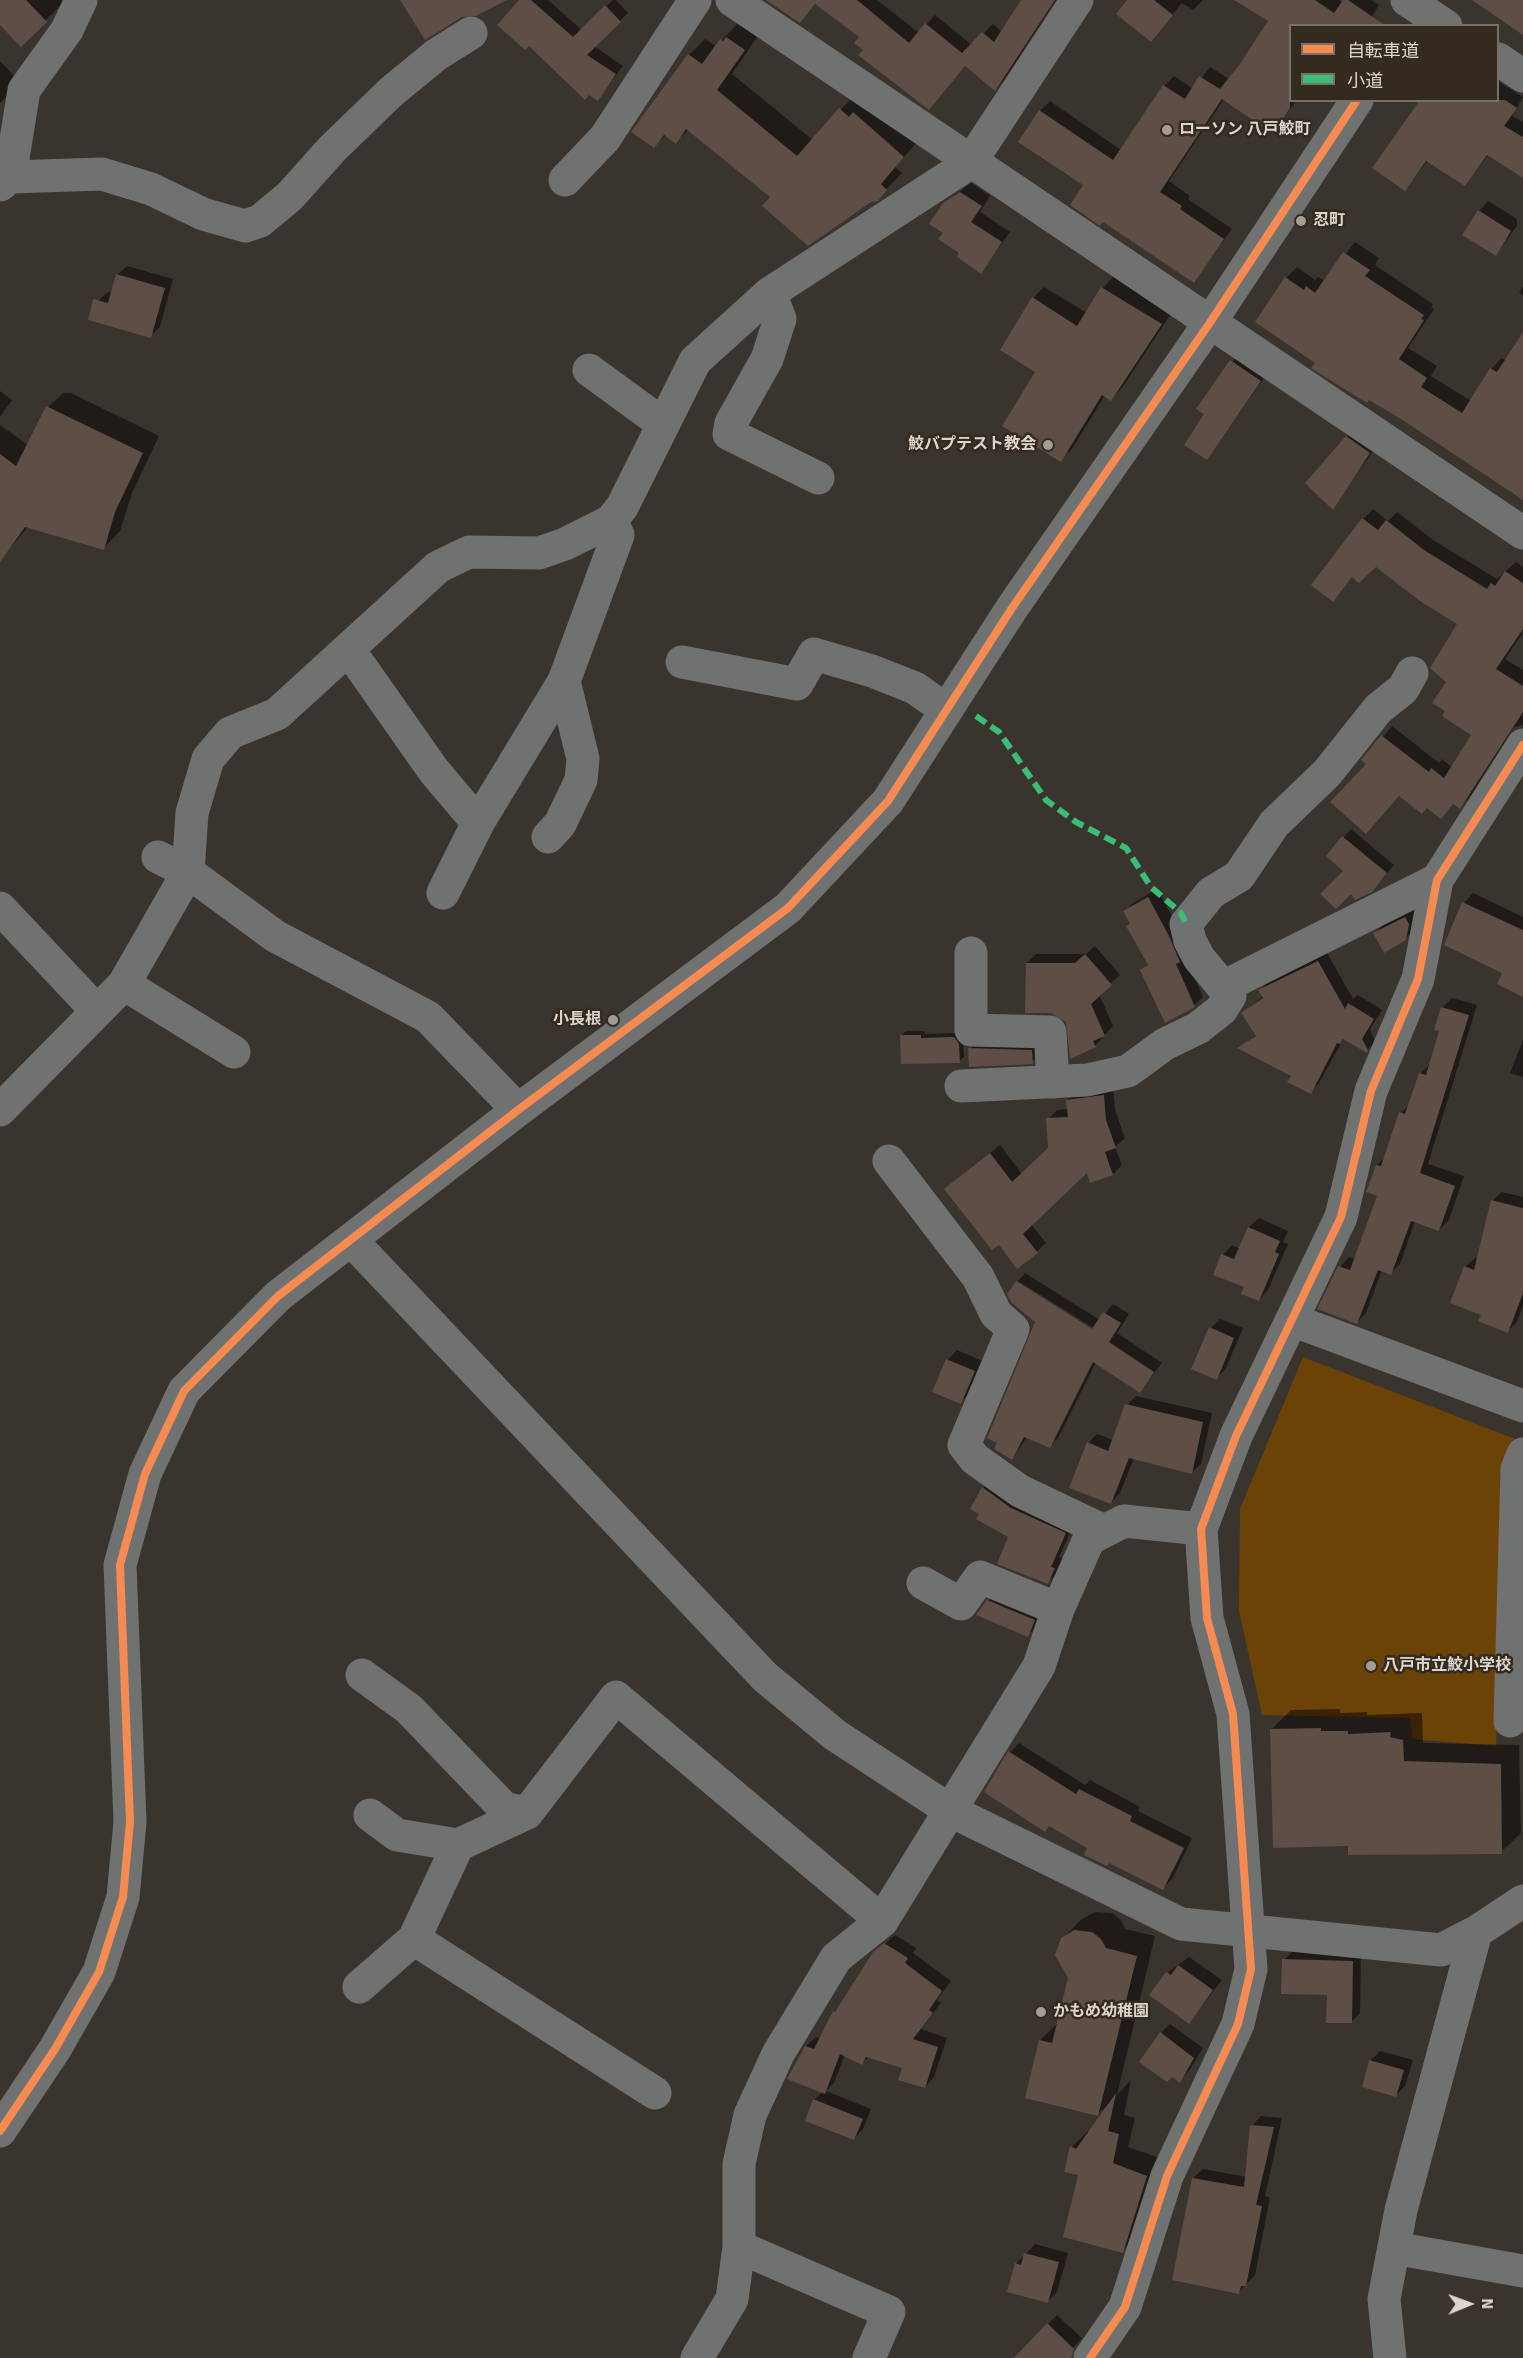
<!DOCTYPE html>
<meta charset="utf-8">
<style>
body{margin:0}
#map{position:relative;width:1523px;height:2358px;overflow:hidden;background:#3a342e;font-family:Signika,"Noto Sans JP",sans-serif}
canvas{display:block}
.legend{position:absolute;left:1289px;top:24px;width:210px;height:78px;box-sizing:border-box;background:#342a1f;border:2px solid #786f65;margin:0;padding:8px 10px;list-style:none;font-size:18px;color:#ddd6cf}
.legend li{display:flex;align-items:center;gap:12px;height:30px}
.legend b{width:30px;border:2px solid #786f65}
.north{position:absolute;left:1439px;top:2274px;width:60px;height:60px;-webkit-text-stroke:4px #342a1f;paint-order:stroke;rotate:89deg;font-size:16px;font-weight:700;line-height:24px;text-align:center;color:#ddd6cf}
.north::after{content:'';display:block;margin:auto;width:21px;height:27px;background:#ddd6cf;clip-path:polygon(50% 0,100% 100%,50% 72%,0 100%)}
</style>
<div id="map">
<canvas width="1523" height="2358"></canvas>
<ul class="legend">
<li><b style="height:8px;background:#f68b52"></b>自転車道</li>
<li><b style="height:8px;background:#3abd76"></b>小道</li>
</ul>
<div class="north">N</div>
</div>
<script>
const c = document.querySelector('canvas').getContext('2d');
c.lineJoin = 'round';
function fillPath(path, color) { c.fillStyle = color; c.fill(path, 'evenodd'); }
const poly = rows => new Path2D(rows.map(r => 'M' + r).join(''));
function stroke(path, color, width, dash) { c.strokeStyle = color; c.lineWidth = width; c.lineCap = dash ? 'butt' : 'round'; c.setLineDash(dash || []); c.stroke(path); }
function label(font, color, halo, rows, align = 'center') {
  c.font = font + ' Signika,"Noto Sans JP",sans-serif'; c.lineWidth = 5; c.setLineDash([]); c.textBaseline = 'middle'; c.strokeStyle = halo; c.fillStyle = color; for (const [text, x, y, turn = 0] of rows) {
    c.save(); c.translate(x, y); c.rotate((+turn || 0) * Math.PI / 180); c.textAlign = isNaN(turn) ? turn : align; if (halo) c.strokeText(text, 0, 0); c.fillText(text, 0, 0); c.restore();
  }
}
fillPath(poly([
 [1303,1357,1515,1439,1505,1466,1496,1746,1412,1739,1410,1718,1262,1715,1239,1611,1240,1509]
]), '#6c4306');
fillPath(poly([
 [0,0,62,0,64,2,21,45,0,23],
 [523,0,548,0,582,30,613,0,616,0,628,13,594,46,623,66,598,99],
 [768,0,877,0,919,33,935,15,972,45,993,24,1002,32,1022,0,1056,0,1004,80,995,89,966,65,929,108,865,49,861,36,816,3,800,21],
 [1129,0,1203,0,1193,10,1182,3,1151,40],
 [1237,0,1339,0,1343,3,1344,0,1371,0,1379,5,1366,26,1290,26,1290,100,1297,100,1273,132,1224,99,1169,181,1190,196,1188,199,1232,229,1194,281,1085,185,1040,111,1050,101,1121,150,1164,86,1174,76,1193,89,1210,67,1229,79,1270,21],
 [743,22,760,33,732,74,813,140,856,93,919,140,895,167,902,173,877,199,772,197,689,129,676,142,666,135,654,146,689,55,705,39,716,46,737,24,740,26],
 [0,61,18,80,17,86,0,103],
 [1499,82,1523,97,1512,116,1523,122,1523,176,1489,154,1465,184,1428,160,1405,189,1420,103,1415,100,1498,100],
 [971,183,990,196,980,212,1010,232,981,272,945,232,944,204],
 [1488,201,1517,219,1517,226,1496,254,1464,234,1479,211],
 [1355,242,1379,258,1375,265,1433,304,1431,308,1434,309,1408,348,1437,366,1431,376,1471,401,1491,369,1502,358,1506,361,1523,340,1523,490,1317,362,1286,278,1297,267,1315,280,1318,277,1325,281],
 [127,266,173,279,160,327,150,336,98,301,108,292,112,293,117,275],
 [1114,276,1172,312,1122,388,1111,399,1105,395,1072,449,1060,460,1037,371,1033,298,1044,287,1087,313,1103,288],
 [1523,286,1523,295,1519,293],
 [1239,353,1268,372,1207,459,1206,414,1199,409],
 [0,391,12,400,0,417],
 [63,393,71,393,159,436,132,493,120,531,103,549,29,526,4,555,0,553,0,425,28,445,45,410],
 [1354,430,1377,445,1333,508,1347,437],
 [1373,509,1388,521,1397,512,1433,540,1497,579,1516,562,1523,567,1523,633,1505,659,1523,670,1523,725,1514,727,1469,798,1459,807,1364,760,1392,726,1439,763,1442,759,1453,768,1473,734,1447,710,1448,681,1459,624,1377,565,1353,576,1333,600,1363,519],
 [1351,829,1394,865,1380,882,1352,892,1346,870,1328,855],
 [1157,889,1178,927,1185,956,1203,997,1194,1005,1142,970,1149,963,1125,911,1133,903],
 [1473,893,1523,917,1523,995,1504,972,1446,944,1464,903],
 [1415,908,1415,929,1405,939,1375,933,1384,924],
 [1095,946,1120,975,1099,994,1113,1026,1095,1046,1027,963,1036,954,1086,954],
 [1327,953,1353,999,1358,995,1382,1010,1370,1029,1375,1042,1366,1051,1344,1038,1319,1083,1310,1092,1293,1075,1240,1048,1257,1034,1243,1013,1264,996,1260,990,1269,981],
 [1452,998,1477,1005,1428,1164,1464,1176,1449,1220,1439,1230,1415,1221,1400,1264,1390,1273,1382,1270,1366,1313,1357,1322,1340,1267,1349,1257,1356,1260,1379,1195,1377,1165,1385,1157,1401,1113,1410,1104,1420,1074,1430,1064,1440,1030,1442,1008],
 [906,1031,924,1031,925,1034,959,1033,963,1040,964,1057,959,1061,901,1036],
 [1523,1040,1523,1077,1510,1073],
 [977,1041,1039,1044,1040,1055,1032,1062,970,1049],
 [1113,1087,1115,1110,1125,1138,1115,1147,1122,1165,1113,1174,1087,1170,1031,1224,1046,1243,1037,1251,999,1243,946,1189,1000,1145,1022,1174,1049,1148,1048,1119,1057,1110,1068,1109,1067,1100,1076,1091],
 [1502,1192,1523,1197,1523,1306,1517,1322,1508,1331,1483,1314,1465,1267,1475,1258,1478,1259,1492,1201],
 [1259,1218,1288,1231,1283,1242,1288,1244,1268,1290,1259,1300,1223,1255,1232,1245,1240,1249,1249,1227],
 [1025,1273,1100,1320,1113,1304,1129,1314,1117,1333,1162,1363,1140,1391,1096,1362,1058,1438,1049,1446,1027,1437,1012,1459,996,1449,1100,1332,1018,1281],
 [1220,1319,1243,1328,1226,1368,1217,1378,1211,1328],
 [957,1350,983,1361,970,1393,961,1402,948,1360],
 [1136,1396,1212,1413,1201,1464,1191,1473,1134,1458,1120,1493,1111,1503,1088,1443,1097,1434,1113,1440,1127,1405],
 [992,1479,1074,1524,1059,1557,1063,1559,1057,1573,1047,1583,1010,1536,981,1513,983,1488],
 [998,1591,1043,1610,1037,1626,1028,1635,988,1601],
 [1340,1709,1340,1713,1367,1712,1367,1715,1422,1713,1423,1743,1519,1745,1521,1833,1501,1852,1349,1845,1272,1729,1291,1710],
 [1019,1743,1085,1785,1090,1780,1140,1807,1138,1811,1192,1838,1173,1878,1163,1888,1050,1825,1045,1830,1010,1752],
 [1095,1912,1112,1913,1121,1920,1125,1929,1155,1936,1117,2095,1131,2080,1124,2115,1135,2118,1128,2147,1163,2159,1139,2234,1122,2251,1079,2174,1072,2147,1088,2131,1090,2132,1110,2104,1097,2114,1040,2040,1059,2022,1070,1978,1062,1939,1082,1919],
 [895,1935,916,1948,913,1953,951,1981,937,2000,941,2003,921,2029,947,2038,934,2077,925,2087,904,2067,869,2057,862,2063,845,2054,834,2083,826,2091,871,2109,863,2129,854,2139,814,2100,823,2092,806,2046,816,2037,821,2039,835,2012,874,1953],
 [1293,1951,1361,1953,1360,2013,1351,2022,1328,1993,1284,1960],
 [1189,1957,1222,1980,1189,2022,1151,1995,1167,1973],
 [1170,2024,1203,2048,1189,2071,1180,2081,1161,2033],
 [1380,2051,1413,2060,1405,2086,1396,2095,1363,2086,1371,2060],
 [1261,2116,1282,2118,1265,2196,1270,2197,1255,2275,1239,2292,1193,2178,1203,2169,1247,2177,1252,2126],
 [1035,2244,1068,2253,1057,2292,1048,2301,1016,2264],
 [1057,2315,1082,2338,1064,2358,1033,2358,1048,2324]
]), '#0007');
fillPath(poly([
 [0,0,26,0,47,22,21,47,0,25],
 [400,0,507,0,476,16,462,17,425,40],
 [519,0,531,0,573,37,605,5,621,22,587,55,616,74,598,101,589,95,585,100,529,46,525,50,497,25],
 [766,0,857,0,909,43,925,23,962,53,982,32,994,42,1021,0,1055,0,995,91,965,66,929,110,858,55,863,50,854,43,859,37,815,4,800,23],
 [1127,0,1154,0,1173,15,1151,42,1116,14],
 [1234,0,1315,0,1334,13,1343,0,1348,0,1386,26,1290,26,1290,108,1273,134,1222,99,1160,192,1182,206,1180,209,1224,239,1194,283,1103,222,1100,226,1070,205,1083,185,1018,142,1039,110,1113,160,1163,85,1185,99,1199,76,1220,89,1239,65,1268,21],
 [1472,0,1523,0,1523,35],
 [726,37,745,50,717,90,797,156,839,108,849,117,853,112,904,157,881,184,887,190,878,201,871,202,808,246,762,206,770,197,686,129,676,144,664,135,654,148,631,132,688,54,702,64,720,39,723,41],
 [1420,100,1505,100,1517,108,1504,126,1523,137,1523,178,1487,155,1465,186,1426,161,1405,191,1372,168],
 [960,192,982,206,971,222,1002,242,981,274,957,257,959,253,938,239,943,233,929,224,943,203],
 [1478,210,1511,231,1496,256,1462,235],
 [1343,252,1370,270,1365,276,1424,315,1421,319,1424,320,1399,359,1427,378,1421,387,1462,413,1490,368,1497,372,1523,332,1523,500,1401,419,1369,400,1367,403,1333,382,1311,368,1315,363,1255,322,1285,277,1304,290,1306,286,1315,293],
 [116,274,165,288,151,338,88,320,93,299,108,303],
 [1101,287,1162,324,1111,401,1102,395,1061,462,1002,426,1035,372,1000,350,1032,297,1077,326],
 [1230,360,1261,381,1207,460,1184,445,1204,414,1196,409],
 [46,406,143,453,115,512,104,550,25,527,0,562,0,454,16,466],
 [1346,436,1370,453,1333,510,1305,483],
 [1362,518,1378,530,1386,520,1424,550,1487,589,1491,583,1495,586,1505,571,1523,583,1523,629,1496,669,1523,686,1523,712,1460,809,1453,804,1441,819,1427,808,1422,814,1399,796,1366,834,1330,802,1366,764,1361,760,1381,735,1429,772,1431,768,1444,778,1471,735,1442,716,1445,711,1432,703,1446,682,1430,668,1457,624,1420,601,1376,567,1359,583,1352,577,1333,602,1311,585],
 [1342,836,1387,873,1372,892,1355,900,1351,894,1336,909,1320,894,1343,871,1326,856],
 [1148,897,1169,936,1180,962,1176,964,1195,1007,1165,1023,1140,970,1148,965,1126,926,1130,924,1123,911],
 [1462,902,1523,930,1523,997,1497,984,1502,973,1444,945],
 [1405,917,1409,924,1406,940,1384,953,1373,933],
 [1085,954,1112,985,1091,1004,1105,1036,1093,1041,1096,1047,1070,1059,1066,1022,1051,1013,1025,1013,1026,963,1075,963],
 [1318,961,1345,1009,1348,1003,1374,1019,1362,1039,1368,1050,1367,1053,1343,1039,1340,1044,1337,1043,1311,1094,1287,1082,1291,1076,1237,1048,1256,1036,1241,1013,1263,998,1258,990],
 [1441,1007,1469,1015,1420,1173,1455,1186,1439,1231,1411,1221,1391,1275,1378,1270,1357,1324,1317,1309,1338,1266,1350,1270,1377,1196,1366,1192,1376,1165,1381,1166,1399,1112,1405,1114,1419,1073,1426,1075,1439,1031,1434,1030],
 [900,1035,921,1035,921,1038,954,1037,959,1044,960,1063,901,1064],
 [968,1048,1032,1050,1033,1064,969,1067],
 [1104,1095,1106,1120,1116,1148,1105,1152,1113,1175,1090,1183,1087,1173,1023,1234,1038,1253,1017,1269,999,1245,992,1250,944,1189,990,1153,1012,1182,1048,1148,1046,1118,1068,1117,1066,1100],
 [1491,1200,1523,1208,1523,1293,1508,1333,1478,1321,1481,1315,1450,1303,1464,1266,1474,1270],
 [1248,1227,1280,1241,1275,1252,1279,1254,1259,1301,1241,1294,1244,1287,1213,1275,1221,1254,1234,1259],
 [1016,1281,1092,1329,1103,1312,1121,1323,1109,1342,1154,1372,1140,1393,1093,1362,1050,1448,1024,1437,1012,1460,994,1449,997,1443,987,1438,1035,1322,1011,1302,1007,1294],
 [1209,1327,1234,1338,1217,1380,1191,1369],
 [946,1359,975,1371,961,1404,932,1392],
 [1125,1404,1203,1422,1192,1474,1129,1458,1111,1504,1069,1488,1087,1442,1108,1451],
 [982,1487,1011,1508,1066,1533,1051,1567,1055,1568,1048,1584,997,1564,1008,1537,976,1519,979,1514,970,1509],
 [987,1600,1035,1620,1028,1637,976,1615],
 [1321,1728,1321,1731,1348,1731,1348,1734,1391,1732,1390,1737,1403,1740,1404,1761,1501,1764,1502,1854,1348,1855,1348,1846,1273,1848,1270,1729],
 [1008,1751,1076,1794,1079,1789,1132,1816,1130,1821,1184,1848,1163,1890,1109,1863,1107,1866,1084,1855,1087,1848,1049,1826,1045,1832,984,1792],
 [1074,1930,1092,1932,1101,1939,1106,1948,1137,1956,1098,2116,1025,2098,1039,2040,1052,2043,1068,1978,1055,1955,1061,1938],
 [884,1943,908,1958,905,1963,942,1991,929,2010,933,2013,913,2039,938,2047,925,2088,898,2080,902,2068,866,2057,862,2065,840,2054,825,2094,787,2079,805,2046,814,2049,833,2011,835,2012,873,1952],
 [1282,1959,1353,1961,1352,2023,1326,2023,1327,1995,1281,1994],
 [1178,1965,1213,1990,1189,2024,1149,1995,1166,1972,1171,1975],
 [1160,2032,1194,2058,1180,2083,1172,2077,1167,2082,1139,2062],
 [1369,2060,1404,2070,1396,2097,1362,2087],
 [1116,2093,1108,2131,1119,2134,1113,2163,1147,2176,1123,2253,1063,2237,1078,2175,1064,2172,1070,2146,1076,2149],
 [813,2099,863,2119,854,2140,805,2121],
 [1250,2125,1274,2127,1256,2205,1262,2206,1246,2286,1241,2286,1239,2294,1172,2280,1192,2178,1244,2187],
 [1024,2253,1059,2262,1048,2303,1007,2292,1015,2263,1021,2265],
 [1047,2323,1074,2349,1071,2358,1014,2358]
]), '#5e4e46');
stroke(poly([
 [732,0,1523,533],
 [1407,0,1446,26],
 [1498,59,1523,76],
 [10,177,102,174,151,189,203,214,245,226,260,221,290,196,332,149,391,92,436,55,471,33],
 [565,180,605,138,695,0],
 [0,185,10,177,24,90,67,30,81,0],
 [770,293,780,319,767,359,731,423,729,434,818,478],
 [589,370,663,424],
 [349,650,434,771,478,823],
 [682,662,797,684,814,654,872,671,915,688,946,710],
 [1412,673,1403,689,1378,709,1327,773,1274,824,1239,876,1211,893,1186,924,1190,941,1199,958,1223,987,1437,880],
 [548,837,560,824,581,780,583,759,564,681],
 [158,857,188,872,275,936,428,1017,518,1110],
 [443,893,478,823,564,681,618,535,611,521],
 [0,908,97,1011],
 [971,953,971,1030,1050,1032,1053,1082],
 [124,984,234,1052],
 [961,1086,1087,1080,1128,1071,1165,1044,1198,1028,1221,1010,1230,996,1223,987],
 [0,1110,124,984,188,872,192,813,208,759,230,733,277,714,438,567,469,552,539,553,565,544,611,521,622,507,695,361,770,293,970,163,1077,0],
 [889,1161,978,1277,996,1314,1013,1329,964,1445,975,1459,1020,1491,1104,1531],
 [351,1240,765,1677,835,1735,951,1811,1181,1924,1441,1950,1476,1932,1523,1901],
 [1292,1320,1523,1406],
 [923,1583,961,1604,980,1577,1058,1609],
 [362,1675,409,1709,504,1808,527,1813],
 [1510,1721,1517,1469,1523,1454],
 [370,1815,397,1835,458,1845,527,1813,616,1697,882,1921],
 [414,1939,655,2093],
 [359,1987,414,1939,458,1845],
 [0,2131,55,2049,99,1972,123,1897,130,1822,120,1565,145,1474,184,1391,278,1296,518,1110,788,908,888,801,1012,608,1209,324,1357,100],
 [739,2247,889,2312,869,2358],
 [1394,2248,1523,2271],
 [697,2358,732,2299,739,2247,739,2164,750,2115,778,2054,836,1958,882,1921,1039,1666,1058,1609,1089,1539,1124,1521,1201,1529],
 [1090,2358,1125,2307,1167,2176,1238,2024,1251,1969,1233,1714,1207,1618,1201,1529,1236,1436,1341,1217,1371,1091,1418,979,1437,880,1523,745],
 [1390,2358,1384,2299,1401,2210,1476,1932]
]), '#707272', 33);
stroke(poly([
 [976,716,999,732,1046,800,1076,822,1126,848,1151,887,1181,913,1186,924]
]), '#3abd76', 6, [12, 6]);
stroke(poly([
 [0,2131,55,2049,99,1972,123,1897,130,1822,120,1565,145,1474,184,1391,278,1296,518,1110,788,908,888,801,1012,608,1209,324,1357,100],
 [1090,2358,1125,2307,1167,2176,1238,2024,1251,1969,1233,1714,1207,1618,1201,1529,1236,1436,1341,1217,1371,1091,1418,979,1437,880,1523,745]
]), '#f68b52', 8);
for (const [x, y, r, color] of [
 [1167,130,6,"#a49d97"],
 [1301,221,6,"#a49d97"],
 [1048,445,6,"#a49d97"],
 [613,1020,6,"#a49d97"],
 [1371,1666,6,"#a49d97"],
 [1041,2012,6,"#a49d97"]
]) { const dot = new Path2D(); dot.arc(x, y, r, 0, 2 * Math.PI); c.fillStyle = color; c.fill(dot); stroke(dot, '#342a1f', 2); }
label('bold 16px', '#ddd6cf', '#342a1f', [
 ["ローソン 八戸鮫町",1179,130],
 ["忍町",1313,221],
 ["鮫バプテスト教会",1036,445,"right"],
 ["小長根",601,1020,"right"],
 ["八戸市立鮫小学校",1383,1666],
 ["かもめ幼稚園",1053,2012]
], 'left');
</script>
